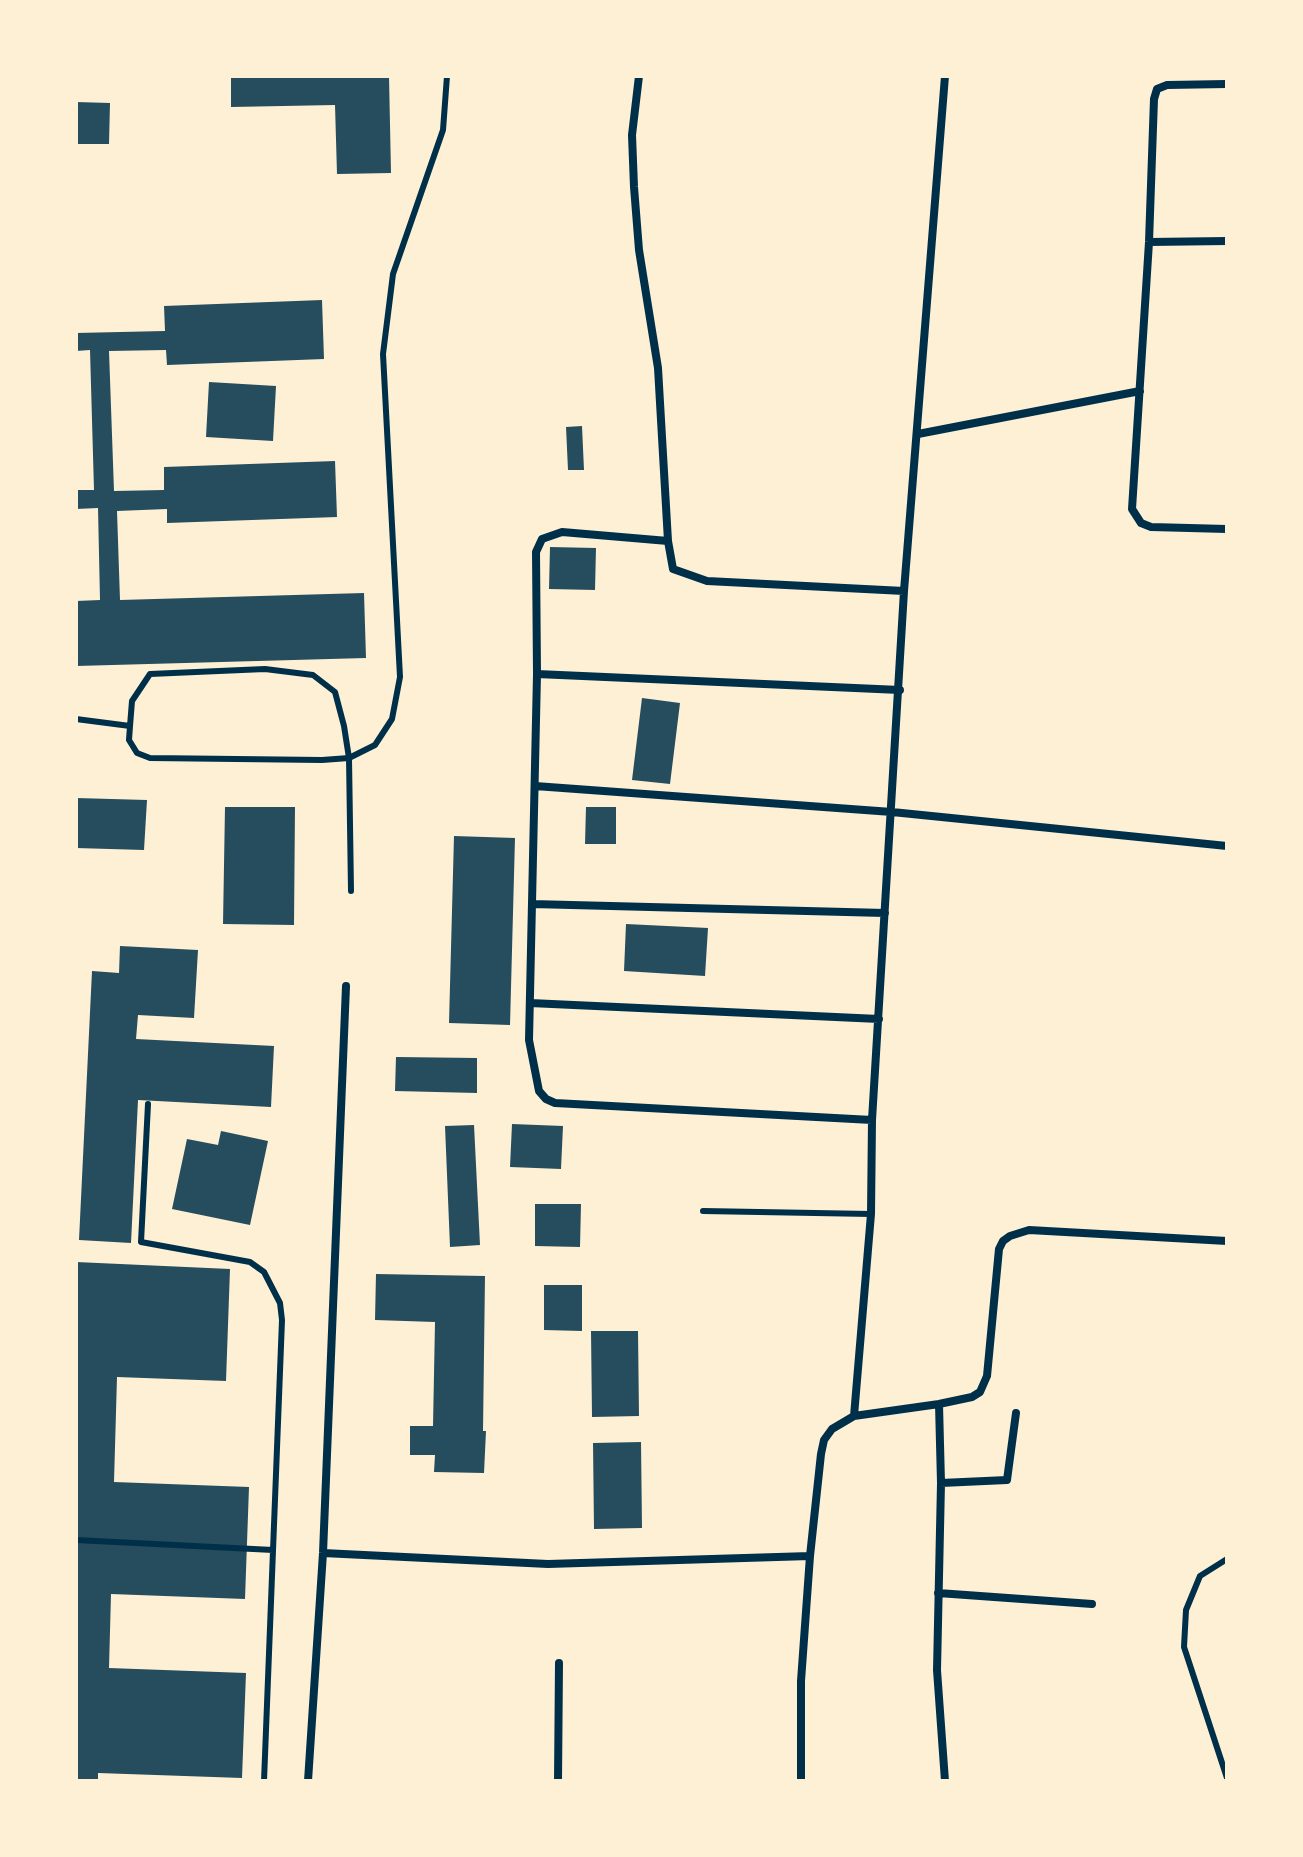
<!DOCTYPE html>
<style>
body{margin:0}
#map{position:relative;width:1303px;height:1857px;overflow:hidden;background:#fdf0d5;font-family:Barlow,sans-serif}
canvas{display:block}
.frame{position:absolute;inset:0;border:78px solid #fdf0d5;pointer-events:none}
</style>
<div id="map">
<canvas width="1303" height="1857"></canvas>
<div class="frame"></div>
</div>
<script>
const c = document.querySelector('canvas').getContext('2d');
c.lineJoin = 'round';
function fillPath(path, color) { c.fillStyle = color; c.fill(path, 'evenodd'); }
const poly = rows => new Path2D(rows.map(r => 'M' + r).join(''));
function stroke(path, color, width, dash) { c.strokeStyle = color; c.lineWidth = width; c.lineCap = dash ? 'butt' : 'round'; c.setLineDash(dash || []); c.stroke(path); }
fillPath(poly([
 [231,76,389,76,391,173,337,174,335,105,231,107],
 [76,102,110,103,109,144,76,144],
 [322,300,324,359,167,365,166,350,109,351,114,491,164,490,164,467,335,461,337,517,167,523,167,509,117,511,120,600,364,593,366,658,76,666,76,601,100,600,98,508,76,509,76,490,94,490,90,350,76,351,76,333,165,331,164,306],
 [209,382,276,386,273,441,206,437],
 [582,426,584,470,568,470,566,427],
 [550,547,596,548,595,590,549,589],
 [642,698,680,703,670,784,632,780],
 [76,798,147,800,144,850,76,848],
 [225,807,295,807,294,925,223,924],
 [586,807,616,807,616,844,585,844],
 [454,836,515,838,510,1025,449,1023],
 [626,924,708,928,705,976,624,971],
 [120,946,198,950,194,1018,138,1015,136,1039,274,1046,271,1107,138,1100,131,1243,79,1240,92,971,119,973],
 [396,1057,477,1058,477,1093,395,1091],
 [512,1124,563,1126,561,1169,510,1167],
 [474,1125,480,1245,450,1247,445,1126],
 [221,1131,268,1141,250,1225,172,1209,187,1139,218,1145],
 [535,1204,581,1204,580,1247,535,1246],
 [76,1262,230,1269,226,1381,117,1377,114,1482,249,1487,245,1599,111,1594,109,1668,246,1673,242,1778,98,1773,98,1781,76,1781],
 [376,1274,485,1276,483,1431,486,1431,484,1473,434,1472,435,1455,410,1455,410,1426,433,1426,435,1322,375,1320],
 [544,1285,582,1285,582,1331,544,1330],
 [591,1331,638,1331,639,1416,592,1417],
 [641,1442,642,1528,594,1529,593,1443]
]), '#264d5e');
stroke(poly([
 [76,719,130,726,129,740,137,753,150,758,322,760,349,758,375,745,392,719,400,677,383,354,393,274,443,130,447,76],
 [130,726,132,701,150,674,265,669,313,675,335,692,344,726,349,758,351,891],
 [148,1104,141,1242,250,1262,264,1272,280,1303,282,1320,264,1781],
 [703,1211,871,1214],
 [76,1540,273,1550],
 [1227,1559,1200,1576,1186,1610,1184,1647,1227,1778]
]), '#003049', 6);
stroke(poly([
 [639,76,632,135,634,187,639,250,658,368,668,541],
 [1227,84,1167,85,1157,89,1154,99,1149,242,1132,509,1141,523,1151,527,1227,529],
 [1149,242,1227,241],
 [918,434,1140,391],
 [537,674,900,690],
 [535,786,892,812,1227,846],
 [532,904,885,913],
 [530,1003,879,1019],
 [872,1120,555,1103,546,1099,539,1091,529,1040,537,674,536,552,542,539,562,532,668,541,673,569,707,581,904,591],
 [939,1404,941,1483,937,1670,945,1781],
 [854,1416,871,1214,872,1120,904,591,945,76],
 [941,1483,1007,1480,1016,1413],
 [323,1553,548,1564,810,1556],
 [938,1593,1092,1604],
 [308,1781,323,1553,346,986],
 [558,1781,559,1663],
 [801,1781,801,1681,810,1556,821,1454,824,1440,832,1429,854,1416,939,1404,972,1397,980,1392,987,1376,999,1249,1003,1241,1010,1236,1029,1230,1227,1241]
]), '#003049', 8);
</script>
